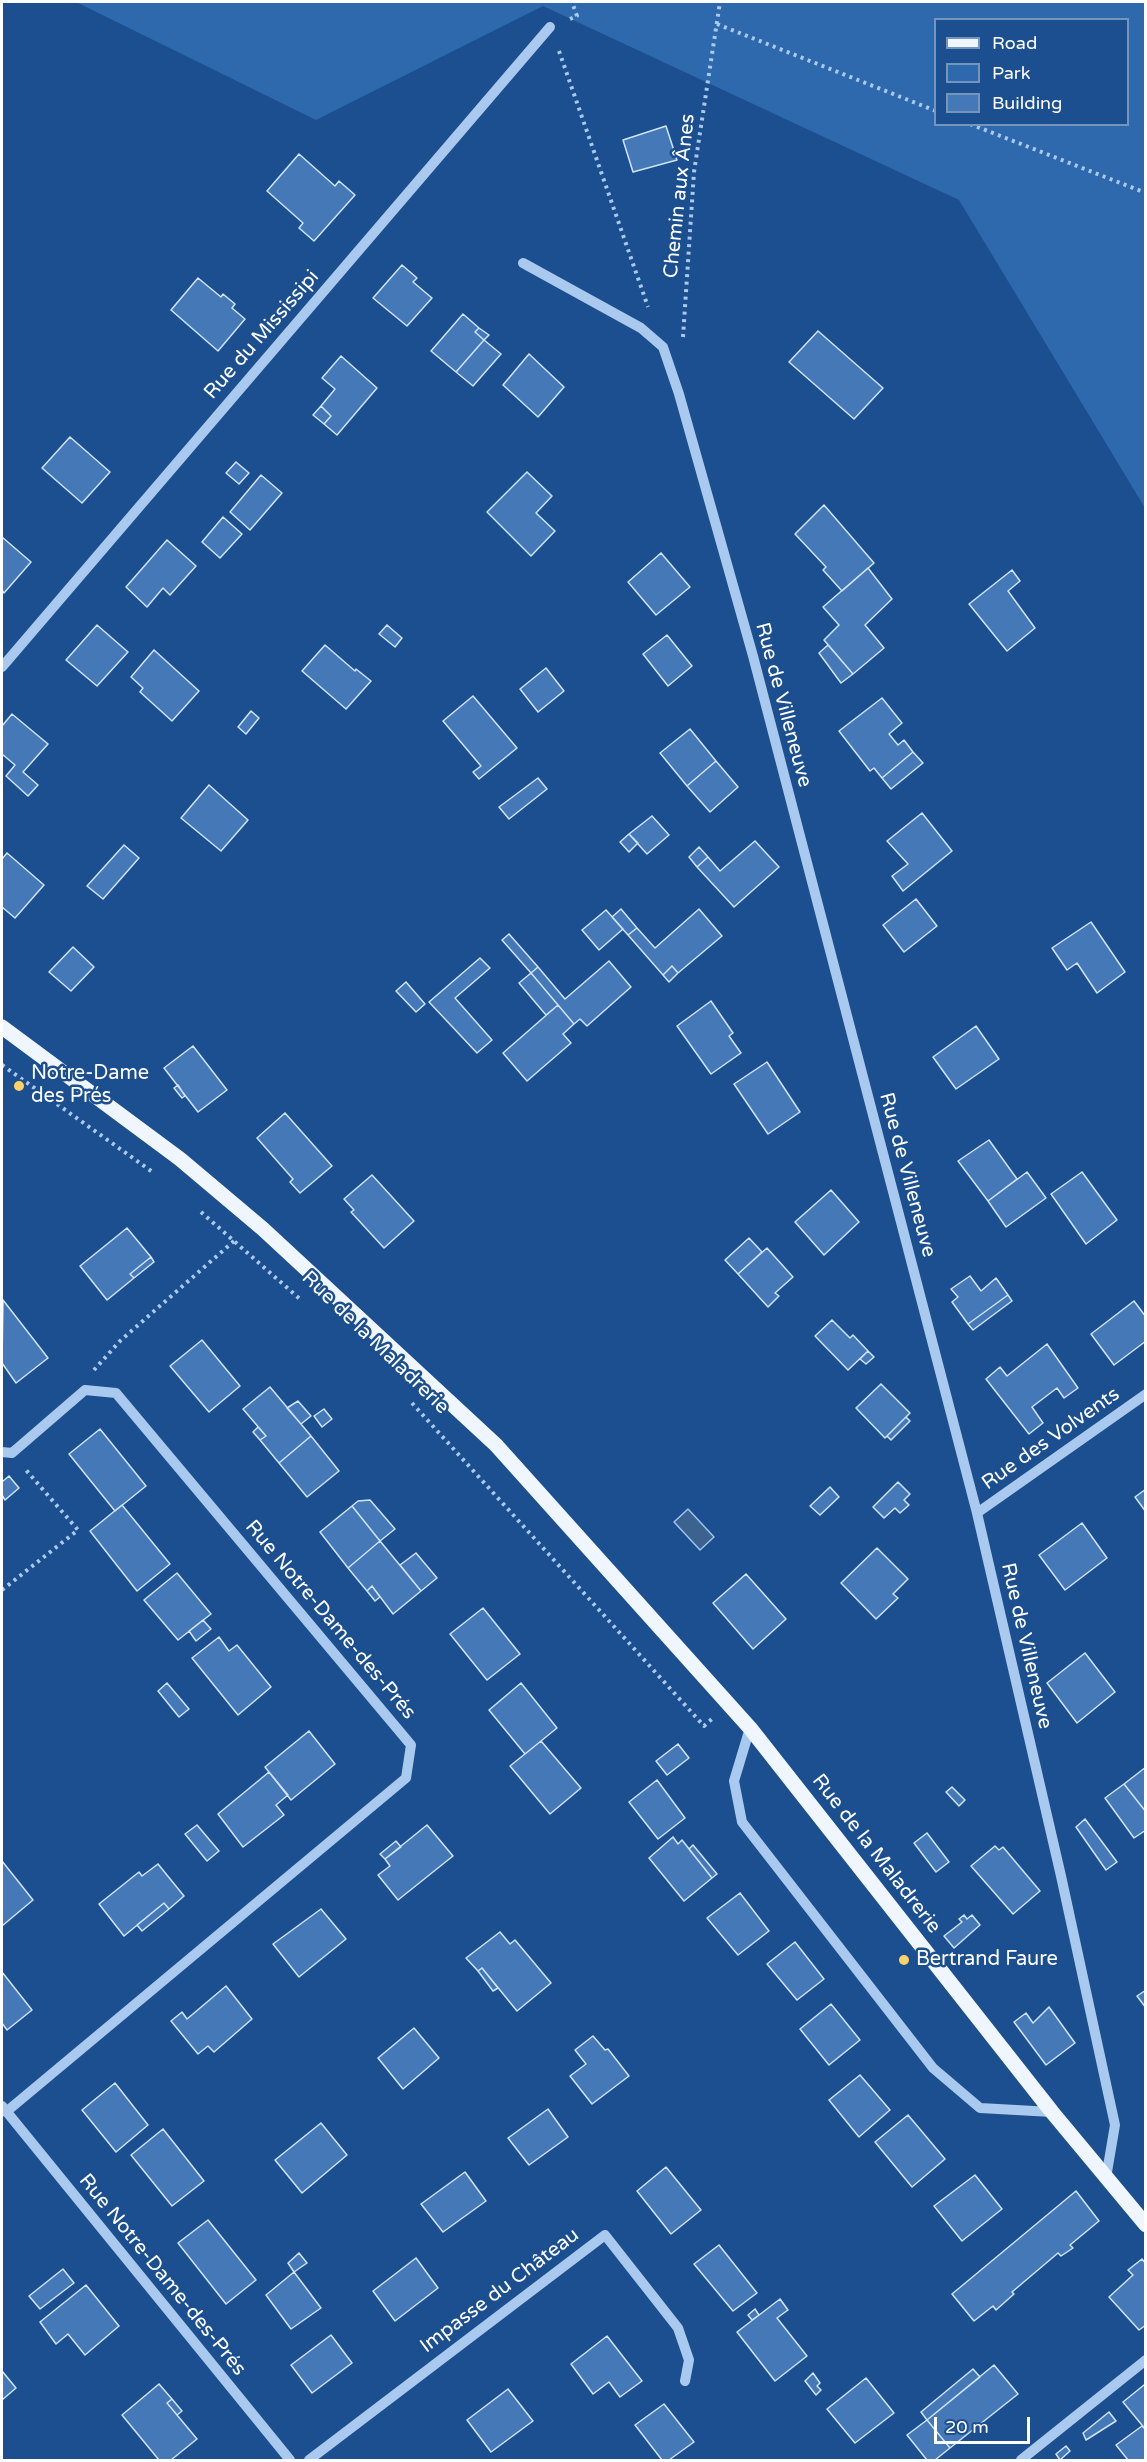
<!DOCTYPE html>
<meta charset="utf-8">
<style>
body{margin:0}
#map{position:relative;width:1147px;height:2462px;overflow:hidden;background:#1b4f8f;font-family:"Varela Round",sans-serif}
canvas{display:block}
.frame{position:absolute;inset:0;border:3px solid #fff;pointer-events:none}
.legend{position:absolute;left:934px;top:18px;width:195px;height:108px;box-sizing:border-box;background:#1b4f8f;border:2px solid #7695bc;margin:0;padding:8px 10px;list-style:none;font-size:18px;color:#fff}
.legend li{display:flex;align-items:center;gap:12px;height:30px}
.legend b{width:30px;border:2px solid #7695bc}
.scale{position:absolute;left:934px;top:2417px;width:96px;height:27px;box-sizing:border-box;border:3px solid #fff;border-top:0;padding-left:8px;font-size:18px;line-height:21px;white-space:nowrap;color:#fff;-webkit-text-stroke:4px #1b4f8f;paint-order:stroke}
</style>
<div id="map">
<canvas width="1147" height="2462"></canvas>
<div class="frame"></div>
<ul class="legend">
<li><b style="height:8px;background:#f0f6ff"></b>Road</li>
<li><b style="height:16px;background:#2e69ad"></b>Park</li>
<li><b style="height:16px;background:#4478b7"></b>Building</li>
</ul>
<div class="scale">20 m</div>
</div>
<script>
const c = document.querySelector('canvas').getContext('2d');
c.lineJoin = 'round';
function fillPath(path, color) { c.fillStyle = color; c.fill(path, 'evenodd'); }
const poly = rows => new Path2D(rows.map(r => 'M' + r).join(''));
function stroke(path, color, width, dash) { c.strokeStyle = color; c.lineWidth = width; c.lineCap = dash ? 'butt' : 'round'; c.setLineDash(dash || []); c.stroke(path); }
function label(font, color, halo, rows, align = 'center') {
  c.font = font + ' "Varela Round",sans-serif'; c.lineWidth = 5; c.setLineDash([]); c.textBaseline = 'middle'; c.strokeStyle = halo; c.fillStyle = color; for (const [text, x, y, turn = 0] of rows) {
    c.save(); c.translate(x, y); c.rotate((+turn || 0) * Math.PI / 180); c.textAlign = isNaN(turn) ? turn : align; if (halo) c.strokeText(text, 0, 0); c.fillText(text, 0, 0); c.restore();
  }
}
fillPath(poly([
 [76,2,1145,2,1145,508,959,200,543,6,316,120],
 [936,20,1128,20,1128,124,936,124]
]), '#2e69ad');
const water = poly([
 [688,1509,714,1537,700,1550,674,1522,688,1509]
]);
fillPath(water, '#3c6290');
stroke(water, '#9cc4f0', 1.5);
const building = poly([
 [666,126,677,160,633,172,623,140,666,126],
 [299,154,335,186,339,181,355,195,314,241,299,228,303,223,267,191,299,154],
 [402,265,417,278,413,282,432,298,407,326,373,298,402,265],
 [198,278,221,297,223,294,235,304,232,308,245,319,218,351,171,310,198,278],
 [463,314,479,328,475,332,484,340,456,372,431,351,463,314],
 [479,328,489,335,484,340,475,332,479,328],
 [818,331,883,388,854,419,789,362,818,331],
 [484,340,501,354,473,386,456,372,484,340],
 [529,354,564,387,538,417,503,385,529,354],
 [341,356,377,388,337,435,324,424,331,416,321,406,335,389,322,378,341,356],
 [321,406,331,416,324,424,313,415,321,406],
 [70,437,110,472,82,503,42,468,70,437],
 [236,462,249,473,239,484,226,473,236,462],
 [527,472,552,496,536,513,555,531,531,556,487,512,527,472],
 [261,475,282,493,250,530,230,512,261,475],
 [824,505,874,563,842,591,823,570,826,567,795,534,824,505],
 [223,517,242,534,220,558,202,542,223,517],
 [2,537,31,562,4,593,2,590,2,537],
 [167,540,196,566,170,595,163,588,147,607,126,587,167,540],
 [661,553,690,587,656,615,628,582,661,553],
 [868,568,892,599,865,625,884,648,853,674,824,640,839,625,823,607,868,568],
 [1012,570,1020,581,1008,591,1035,628,1007,651,969,604,1012,570],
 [97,625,128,652,97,686,66,660,97,625],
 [387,625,402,638,395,647,379,634,387,625],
 [667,635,692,666,668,686,643,654,667,635],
 [325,645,355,671,356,669,371,681,346,709,302,671,325,645],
 [828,645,853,674,841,683,819,653,828,645],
 [154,650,199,691,172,721,140,692,143,688,131,677,154,650],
 [546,668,564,691,538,712,520,689,546,668],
 [473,696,517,748,479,779,473,772,481,766,443,721,473,696],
 [882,698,902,723,889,734,898,745,904,740,913,752,882,778,874,768,870,771,839,731,882,698],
 [251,711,259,718,246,734,238,727,251,711],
 [12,714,48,744,23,772,38,785,28,796,6,776,15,765,2,754,2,726,12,714],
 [690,729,716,761,687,786,660,753,690,729],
 [913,752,923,763,891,789,882,778,913,752],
 [716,761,738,787,710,812,687,786,716,761],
 [538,778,547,789,509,819,499,807,538,778],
 [209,785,248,820,221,851,181,818,209,785],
 [922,813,952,851,903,891,892,876,908,864,887,841,922,813],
 [652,816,669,835,647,854,629,834,652,816],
 [629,834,638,843,629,852,620,842,629,834],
 [755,841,779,867,734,907,697,867,708,857,720,871,755,841],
 [124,845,139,858,103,899,87,886,124,845],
 [699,847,708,857,697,867,689,857,699,847],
 [7,853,44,885,15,918,2,907,2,859,7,853],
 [916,899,937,926,904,952,883,925,916,899],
 [621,909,637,928,628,935,612,917,621,909],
 [699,909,722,936,678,973,672,966,663,975,628,935,637,928,655,948,699,909],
 [606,910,623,929,599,950,582,930,606,910],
 [1091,922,1125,972,1097,993,1077,963,1067,970,1052,948,1091,922],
 [509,934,538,967,531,973,502,940,509,934],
 [73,947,94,967,71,991,49,972,73,947],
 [480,958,490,968,455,998,492,1040,477,1053,429,1002,480,958],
 [609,961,631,987,587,1026,580,1019,574,1024,531,973,538,967,565,999,609,961],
 [672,966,678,973,669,982,663,975,672,966],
 [531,973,558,1005,546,1015,519,983,531,973],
 [406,982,425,1004,416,1012,396,991,406,982],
 [711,1001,733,1033,729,1036,741,1053,711,1074,677,1026,711,1001],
 [558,1005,574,1024,563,1034,571,1043,527,1081,503,1053,558,1005],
 [976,1026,999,1059,956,1089,933,1057,976,1026],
 [193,1046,227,1090,198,1112,164,1068,193,1046],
 [767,1062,800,1112,768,1134,734,1084,767,1062],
 [178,1085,185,1096,182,1098,174,1088,178,1085],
 [285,1113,332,1166,300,1193,290,1182,293,1179,257,1138,285,1113],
 [989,1140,1017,1179,988,1201,958,1161,989,1140],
 [1027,1172,1046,1198,1006,1227,988,1201,1027,1172],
 [1082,1172,1117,1220,1086,1244,1051,1194,1082,1172],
 [372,1175,414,1221,384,1248,351,1212,354,1210,344,1199,372,1175],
 [831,1190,859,1222,824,1255,795,1222,831,1190],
 [127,1228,151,1257,130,1274,134,1278,107,1300,80,1266,127,1228],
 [749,1238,762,1252,738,1274,725,1260,749,1238],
 [767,1248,793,1277,775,1293,779,1296,768,1307,738,1274,767,1248],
 [151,1257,154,1262,134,1278,130,1274,151,1257],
 [970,1276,981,1291,996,1278,1008,1295,968,1324,952,1302,958,1297,951,1289,970,1276],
 [1008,1295,1012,1301,973,1330,968,1324,1008,1295],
 [3,1300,48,1358,16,1383,2,1363,3,1300],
 [1134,1301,1146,1317,1146,1341,1114,1365,1091,1334,1134,1301],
 [832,1320,850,1338,853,1335,868,1351,848,1370,815,1336,832,1320],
 [202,1340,240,1386,209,1412,170,1366,202,1340],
 [1047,1344,1078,1388,1064,1398,1057,1388,1032,1407,1043,1423,1029,1434,986,1379,1000,1367,1007,1376,1047,1344],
 [868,1351,874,1357,866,1364,860,1359,868,1351],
 [881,1384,910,1413,885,1438,856,1408,881,1384],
 [270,1387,311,1436,279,1463,260,1440,266,1436,243,1409,270,1387],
 [298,1401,311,1416,301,1424,287,1408,298,1401],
 [324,1409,332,1419,322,1427,314,1416,324,1409],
 [906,1417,910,1421,891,1440,887,1436,906,1417],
 [258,1427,266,1436,260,1440,253,1432,258,1427],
 [100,1429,146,1486,115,1511,69,1454,100,1429],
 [311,1436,339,1471,307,1497,279,1463,311,1436],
 [9,1476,19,1488,5,1500,2,1495,2,1482,9,1476],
 [898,1482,910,1494,904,1500,909,1505,900,1513,895,1508,884,1518,873,1507,898,1482],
 [830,1487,839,1497,820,1515,810,1506,830,1487],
 [1146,1489,1146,1512,1135,1497,1146,1489],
 [370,1500,395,1529,380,1541,352,1506,358,1501,370,1500],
 [122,1505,170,1564,137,1591,90,1531,122,1505],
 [352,1506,380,1541,348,1568,320,1532,352,1506],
 [1082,1523,1107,1558,1065,1590,1039,1555,1082,1523],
 [380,1541,421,1591,393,1614,372,1586,367,1591,348,1568,380,1541],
 [877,1548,908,1579,893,1594,898,1598,876,1619,841,1583,877,1548],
 [416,1553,437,1578,421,1591,400,1565,416,1553],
 [177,1573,211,1614,178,1640,144,1600,177,1573],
 [746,1574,786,1619,753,1649,713,1603,746,1574],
 [372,1586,380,1597,375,1601,367,1591,372,1586],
 [483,1608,520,1654,487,1680,450,1634,483,1608],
 [203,1620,211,1629,196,1641,189,1631,203,1620],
 [219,1637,229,1651,237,1645,271,1687,238,1715,192,1658,219,1637],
 [1085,1653,1115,1692,1077,1723,1047,1683,1085,1653],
 [167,1683,189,1709,179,1717,158,1691,167,1683],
 [521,1683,557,1728,525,1754,489,1710,521,1683],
 [309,1731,335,1764,291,1800,265,1767,309,1731],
 [541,1741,581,1788,550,1814,510,1766,541,1741],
 [678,1744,689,1758,667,1775,656,1761,678,1744],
 [1146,1767,1146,1812,1124,1784,1146,1767],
 [269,1772,288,1795,276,1805,284,1815,243,1847,218,1814,269,1772],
 [657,1780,685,1818,658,1839,629,1802,657,1780],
 [1124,1784,1146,1812,1146,1830,1134,1838,1105,1798,1124,1784],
 [952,1787,965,1800,959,1806,946,1792,952,1787],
 [1085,1819,1117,1862,1106,1870,1076,1827,1085,1819],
 [197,1825,219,1851,207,1861,185,1834,197,1825],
 [427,1825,453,1856,398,1900,378,1875,390,1866,385,1859,427,1825],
 [927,1833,949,1862,936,1872,914,1843,927,1833],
 [673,1837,678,1844,682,1840,712,1878,684,1901,649,1858,673,1837],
 [396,1841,401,1847,385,1859,380,1854,396,1841],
 [693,1845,717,1874,712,1878,689,1849,693,1845],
 [995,1846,999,1850,1003,1847,1040,1891,1013,1914,971,1866,995,1846],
 [2,1861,33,1900,2,1926,2,1861],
 [158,1864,184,1896,169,1909,164,1903,124,1936,99,1904,139,1872,142,1876,158,1864],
 [740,1893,769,1931,738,1955,707,1918,740,1893],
 [164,1903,169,1909,142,1931,137,1925,164,1903],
 [321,1909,346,1939,299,1977,273,1944,321,1909],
 [964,1915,967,1919,972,1915,980,1925,954,1948,944,1936,962,1922,959,1919,964,1915],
 [500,1932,510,1944,515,1940,551,1983,517,2011,482,1968,478,1971,466,1958,500,1932],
 [795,1942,824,1979,797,2000,767,1964,795,1942],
 [482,1968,498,1988,493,1991,478,1971,482,1968],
 [2,1972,32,2010,7,2030,2,2023,2,1972],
 [226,1986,252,2019,214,2052,208,2046,198,2054,171,2021,182,2012,187,2019,226,1986],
 [1146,1990,1146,2008,1137,1996,1146,1990],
 [831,2004,860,2040,829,2065,800,2029,831,2004],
 [1049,2007,1075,2043,1046,2065,1014,2022,1026,2013,1033,2023,1049,2007],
 [414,2028,439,2058,403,2089,378,2058,414,2028],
 [593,2036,605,2050,608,2049,629,2076,592,2104,570,2076,586,2064,575,2050,593,2036],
 [860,2075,890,2110,859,2137,829,2100,860,2075],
 [115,2083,148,2125,116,2152,82,2110,115,2083],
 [548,2109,568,2137,529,2165,508,2138,548,2109],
 [908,2115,945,2159,912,2187,875,2142,908,2115],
 [321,2123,347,2155,302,2193,275,2160,321,2123],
 [163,2129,204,2181,172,2206,131,2155,163,2129],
 [666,2167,701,2210,671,2234,637,2191,666,2167],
 [465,2172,486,2201,443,2232,421,2204,465,2172],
 [975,2175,1002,2209,962,2241,934,2206,975,2175],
 [1076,2191,1099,2221,1070,2245,1073,2248,1061,2256,1058,2253,1012,2292,1014,2294,996,2310,993,2306,974,2321,952,2294,1076,2191],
 [208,2220,256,2280,226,2304,178,2243,208,2220],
 [719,2245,757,2293,733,2311,694,2264,719,2245],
 [299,2253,307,2263,294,2272,288,2263,299,2253],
 [416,2258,438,2288,395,2321,373,2291,416,2258],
 [1142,2259,1146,2264,1146,2325,1139,2330,1109,2297,1133,2275,1128,2270,1142,2259],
 [63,2269,74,2283,40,2309,29,2296,63,2269],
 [294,2272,321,2308,291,2329,266,2295,294,2272],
 [86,2285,119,2326,85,2355,68,2334,56,2344,40,2322,86,2285],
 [780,2299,788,2310,777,2318,807,2356,775,2381,737,2332,780,2299],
 [755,2309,759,2315,752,2320,748,2315,755,2309],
 [331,2335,352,2363,312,2393,291,2365,331,2335],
 [607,2336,642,2381,620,2397,609,2382,593,2394,571,2364,607,2336],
 [994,2365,1018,2394,950,2448,927,2420,994,2365],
 [973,2369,980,2377,927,2420,921,2412,973,2369],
 [2,2371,16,2388,2,2400,2,2371],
 [813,2373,820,2383,817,2386,821,2390,816,2395,805,2381,813,2373],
 [866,2378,894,2413,855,2443,827,2409,866,2378],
 [159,2384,172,2399,167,2403,197,2439,171,2460,159,2460,122,2415,159,2384],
 [1144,2385,1146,2387,1146,2430,1123,2402,1144,2385],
 [508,2389,533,2421,491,2452,467,2420,508,2389],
 [172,2399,182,2411,177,2415,167,2403,172,2399],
 [664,2404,694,2442,669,2460,662,2460,635,2425,664,2404],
 [1109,2412,1116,2421,1086,2440,1083,2433,1109,2412],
 [927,2420,950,2448,935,2460,927,2460,907,2435,927,2420],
 [1142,2426,1146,2430,1146,2460,1128,2460,1116,2445,1142,2426],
 [1066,2446,1070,2451,1060,2460,1056,2454,1066,2446]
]);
fillPath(building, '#4478b7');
stroke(building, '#cfe3fa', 1.5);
stroke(poly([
 [570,19,577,16,572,2],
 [717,24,936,111],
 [559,51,648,307],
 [970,124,1146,193],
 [683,337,694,172,720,2],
 [2,1065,154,1173],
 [201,1212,301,1300],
 [94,1370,120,1341,234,1241],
 [412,1403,704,1726,712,1719],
 [2,1590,78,1530,26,1470]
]), '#a9c9ee', 4, [3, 4.5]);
stroke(poly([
 [523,263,641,328,663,347,679,394,753,656,977,1513,1061,1876,1115,2125,1106,2178],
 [2,667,550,27],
 [2,1452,12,1453,85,1390,116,1393,411,1745,406,1778,6,2112],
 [977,1513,1146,1394],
 [750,1728,734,1781,742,1822,933,2068,980,2108,1052,2112],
 [2,2106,290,2460],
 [309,2460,605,2235,678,2328,689,2360,685,2381],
 [1021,2460,1146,2360]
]), '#a9c9ee', 10);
stroke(poly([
 [2,1027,180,1159,263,1229,496,1445,750,1728,1052,2112,1146,2225]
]), '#f0f6ff', 15);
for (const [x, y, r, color] of [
 [19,1086,6,"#ffd166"],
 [904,1960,6,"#ffd166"]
]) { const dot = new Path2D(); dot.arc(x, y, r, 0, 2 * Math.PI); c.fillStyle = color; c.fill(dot); stroke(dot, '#1b4f8f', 2); }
label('20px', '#fff', '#1b4f8f', [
 ["Chemin aux Ânes",680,196,-84],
 ["Rue du Mississipi",262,335,-49],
 ["Rue de Villeneuve",783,705,75],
 ["Rue de Villeneuve",907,1175,75],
 ["Rue de la Maladrerie",375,1343,44],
 ["Rue des Volvents",1051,1439,-35],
 ["Rue Notre-Dame-des-Prés",330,1620,50],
 ["Rue de Villeneuve",1026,1646,77],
 ["Rue de la Maladrerie",876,1854,52],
 ["Rue Notre-Dame-des-Prés",162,2275,51],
 ["Impasse du Château",500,2291,-37]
]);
label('20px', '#fff', '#1b4f8f', [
 ["Notre-Dame",31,1074],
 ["des Prés",31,1097],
 ["Bertrand Faure",916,1960]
], 'left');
</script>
